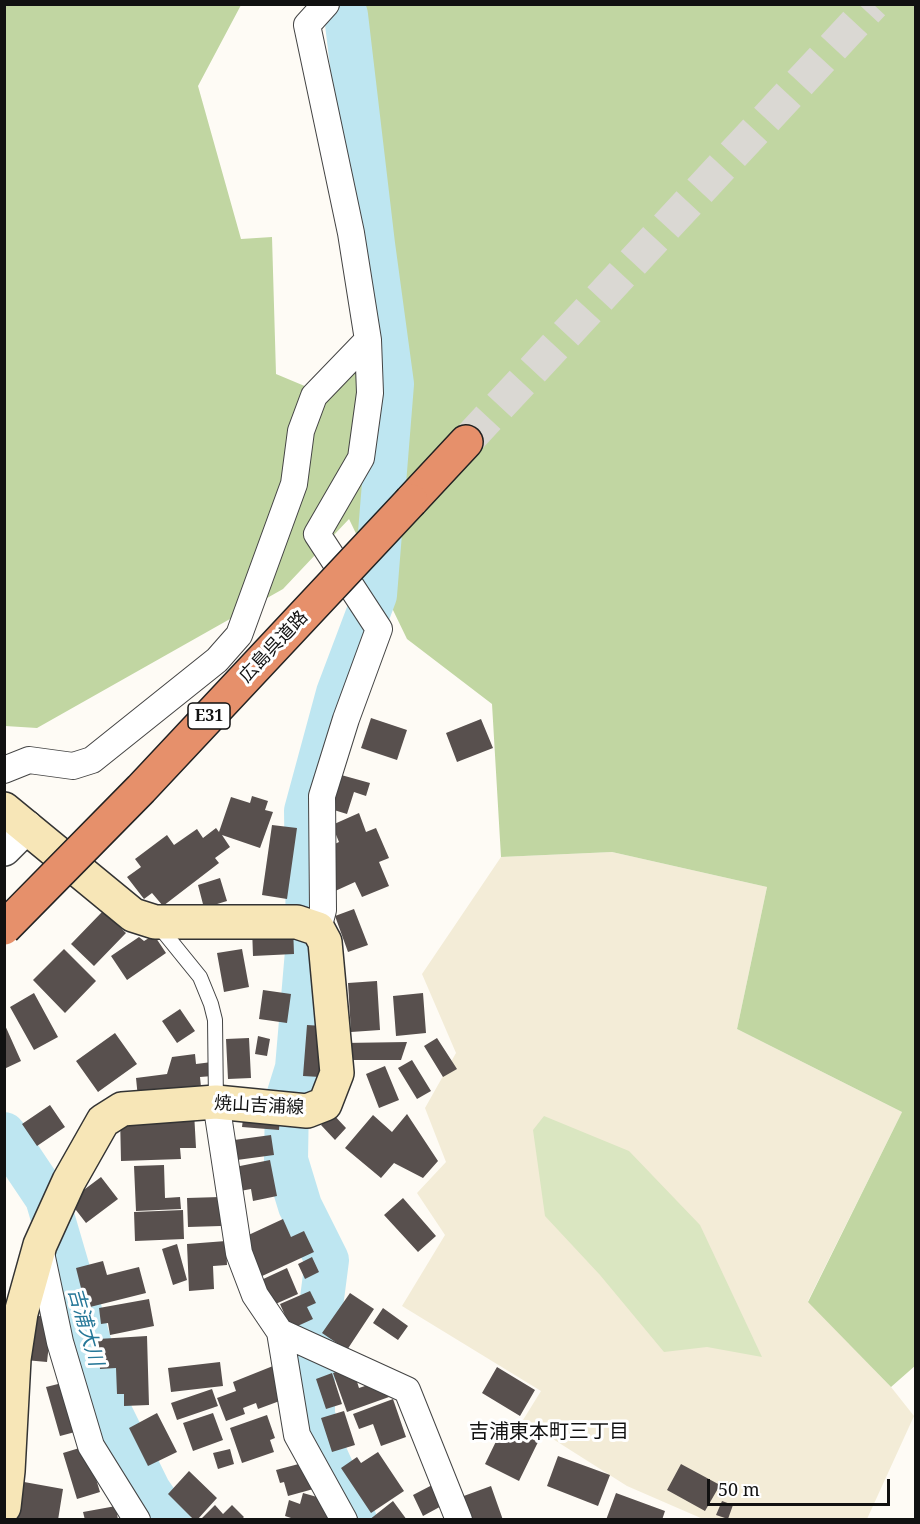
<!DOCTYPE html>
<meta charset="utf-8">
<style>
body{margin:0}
#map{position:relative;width:920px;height:1524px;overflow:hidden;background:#fefbf5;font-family:"Noto Serif",serif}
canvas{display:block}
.frame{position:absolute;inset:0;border:6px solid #111;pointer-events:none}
.scale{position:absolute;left:707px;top:1479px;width:183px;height:27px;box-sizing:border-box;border:3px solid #111;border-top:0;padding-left:8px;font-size:18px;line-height:21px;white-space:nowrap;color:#111;-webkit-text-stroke:4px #fff;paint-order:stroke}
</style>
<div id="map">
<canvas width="920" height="1524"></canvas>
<div class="frame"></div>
<div class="scale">50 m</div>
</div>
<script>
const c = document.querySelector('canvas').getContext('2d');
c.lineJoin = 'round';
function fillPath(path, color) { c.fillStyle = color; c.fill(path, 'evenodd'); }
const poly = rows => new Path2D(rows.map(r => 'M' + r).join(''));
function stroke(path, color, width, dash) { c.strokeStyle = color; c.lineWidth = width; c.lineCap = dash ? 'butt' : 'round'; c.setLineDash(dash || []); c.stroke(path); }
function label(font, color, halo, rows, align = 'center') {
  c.font = font + ' "Noto Serif","Noto Sans JP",serif'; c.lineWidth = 6; c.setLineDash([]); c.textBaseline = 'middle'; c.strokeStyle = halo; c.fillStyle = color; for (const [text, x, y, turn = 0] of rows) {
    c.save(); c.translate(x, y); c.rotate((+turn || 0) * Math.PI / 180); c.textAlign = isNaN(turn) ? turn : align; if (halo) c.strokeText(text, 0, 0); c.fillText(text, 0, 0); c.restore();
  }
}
fillPath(poly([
 [612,852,767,887,737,1029,902,1112,808,1301,891,1387,914,1416,867,1519,703,1519,627,1486,523,1420,541,1391,402,1306,445,1235,417,1193,446,1162,425,1108,456,1053,422,974,501,857]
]), '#f3ecd7');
fillPath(poly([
 [544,1116,629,1151,700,1225,762,1357,707,1347,664,1352,600,1275,545,1216,533,1130]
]), '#dae6c1');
fillPath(poly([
 [4,5,241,5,198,86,241,239,272,237,276,374,307,387,399,322,335,42,358,5,915,5,916,1365,891,1387,808,1302,902,1112,737,1029,767,887,612,852,501,857,492,704,407,639,349,519,283,589,37,728,5,726]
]), '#c1d6a2');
stroke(poly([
 [342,4,346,15,373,244,392,384,375,595,338,693,306,811,308,940,297,1068,287,1100,286,1160,300,1206,327,1260,313,1368,313,1415,326,1456,355,1520],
 [4,1134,47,1198,109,1410,149,1491,169,1520]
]), '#bee6f1', 44);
fillPath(poly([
 [371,718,407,730,397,760,361,748],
 [481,719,493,748,457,762,446,733],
 [334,773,370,783,366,796,354,792,347,814,324,807],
 [252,796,268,801,265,810,273,812,260,848,222,835,230,847,215,858,219,863,163,906,152,893,144,899,127,877,141,867,135,859,167,835,174,845,197,829,203,838,216,828,219,832,231,797,250,803],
 [359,813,366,832,376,828,389,858,379,862,389,886,362,897,355,882,333,892,324,849,339,842,332,825],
 [272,825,297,828,287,899,262,895],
 [220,878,227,901,204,908,198,885],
 [354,909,368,945,348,952,335,916],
 [103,911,126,933,94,966,71,944],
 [293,926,294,954,253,956,252,928],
 [154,935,166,953,127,980,111,956,139,937,144,941],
 [64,949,96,981,65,1013,33,980],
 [242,949,249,987,224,992,217,953],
 [377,981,380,1030,351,1032,348,983],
 [263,990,291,994,287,1023,259,1019],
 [34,993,58,1037,34,1050,10,1007],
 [423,993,426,1033,396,1036,393,996],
 [180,1009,195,1031,177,1043,162,1021],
 [4,1023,21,1061,4,1069],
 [307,1025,323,1026,320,1077,303,1076],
 [115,1033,137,1064,98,1092,76,1061],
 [258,1036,270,1039,267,1056,255,1054],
 [249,1038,251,1078,228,1079,226,1039],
 [437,1038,457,1069,443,1077,424,1046],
 [407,1042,401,1060,343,1060,343,1043],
 [195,1054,196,1064,212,1062,213,1076,200,1077,201,1087,138,1098,136,1078,167,1074,172,1057],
 [412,1060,431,1091,417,1099,398,1068],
 [385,1066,399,1100,379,1108,366,1074],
 [50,1105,65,1127,37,1146,22,1124],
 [244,1111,280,1114,279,1130,242,1127],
 [194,1112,196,1148,180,1148,181,1159,121,1161,120,1115],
 [332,1113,346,1128,335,1140,321,1125],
 [407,1114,438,1161,423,1178,394,1163,381,1178,345,1148,373,1115,392,1132],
 [271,1135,274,1155,237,1160,234,1140],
 [270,1160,277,1196,253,1201,251,1189,240,1191,235,1167],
 [164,1165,165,1198,180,1197,181,1209,136,1211,134,1166],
 [101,1177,118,1199,86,1223,69,1201],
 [220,1197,221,1226,188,1227,187,1198],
 [403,1198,436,1236,418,1252,384,1215],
 [183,1210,184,1239,135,1241,134,1212],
 [283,1219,291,1237,304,1231,314,1252,260,1277,242,1238],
 [226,1241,227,1265,213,1266,214,1289,189,1291,187,1244],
 [177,1244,187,1280,173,1285,162,1249],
 [312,1257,319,1272,305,1279,298,1264],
 [103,1261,107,1275,139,1267,146,1293,86,1308,76,1268],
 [287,1268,298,1294,271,1306,259,1281],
 [310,1291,316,1303,307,1307,313,1319,291,1329,280,1304],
 [350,1293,374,1309,347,1350,322,1333],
 [149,1299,154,1326,110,1335,108,1323,101,1324,99,1308],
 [383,1308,408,1326,398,1340,373,1323],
 [30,1315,52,1317,47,1362,25,1360],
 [147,1336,149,1405,124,1406,124,1394,117,1394,116,1368,100,1369,98,1339],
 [220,1362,223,1386,171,1392,168,1368],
 [273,1366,285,1399,258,1409,256,1403,243,1408,245,1414,226,1421,217,1398,236,1391,233,1382],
 [352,1366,359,1388,383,1380,389,1397,347,1412,333,1373],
 [497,1367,535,1390,520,1416,482,1393],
 [332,1373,342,1404,326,1409,316,1379],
 [62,1383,75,1432,60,1436,46,1387],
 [212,1389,218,1406,177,1420,171,1403],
 [393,1399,406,1437,381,1446,373,1424,359,1429,353,1414],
 [344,1411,355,1445,332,1452,321,1418],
 [157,1413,177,1452,148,1466,129,1428],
 [213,1413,223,1440,193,1451,183,1423],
 [267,1415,275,1438,270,1440,274,1452,242,1463,230,1428],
 [504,1425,538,1442,519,1481,485,1464],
 [86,1446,100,1492,77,1499,63,1453],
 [230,1449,234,1464,218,1469,213,1453],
 [378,1452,404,1491,371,1513,341,1468,357,1457,361,1463],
 [558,1456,610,1475,598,1506,547,1486],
 [310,1461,317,1488,288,1496,284,1482,280,1483,276,1470],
 [681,1464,720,1485,705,1511,667,1490],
 [189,1471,217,1498,197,1520,194,1520,168,1494],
 [13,1480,63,1489,58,1520,6,1520],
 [436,1483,447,1503,423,1516,413,1495],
 [491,1486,503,1520,469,1520,461,1497],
 [303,1493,331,1501,331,1520,297,1520,285,1516,289,1500,300,1504],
 [616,1493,665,1511,662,1520,606,1520],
 [393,1501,407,1520,369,1520],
 [722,1501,733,1505,728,1519,716,1515],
 [215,1505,223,1514,232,1505,244,1517,241,1520,200,1520],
 [116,1506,118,1520,85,1520,83,1512]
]), '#58504e');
stroke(poly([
 [466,442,873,4]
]), '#dad8d3', 33, [33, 16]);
const service = poly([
 [157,924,200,977,211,1004,215,1020,216,1102]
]);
const minor = poly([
 [4,770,29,760,73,766,92,760,217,660,239,635,294,484,301,431,314,396,368,340],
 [318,929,323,910,322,796,346,719,379,629,317,534,361,458,370,393,368,340,351,233,307,25,326,4],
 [216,1102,239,1253,255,1295,280,1332,407,1390,459,1520],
 [40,1248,60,1342,91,1446,137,1520],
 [280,1332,297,1435,344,1520]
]);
const tertiary = poly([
 [4,849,26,827]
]);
const secondary = poly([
 [4,809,133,915,155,922,297,922,318,929,325,942,337,1073,325,1104,307,1111,216,1102,122,1109,103,1121,69,1181,40,1245,21,1313,14,1359,8,1471,4,1507]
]);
const motorway = poly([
 [411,501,466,442]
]);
stroke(service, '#444', 16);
stroke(minor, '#444', 28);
stroke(tertiary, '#444', 36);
stroke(secondary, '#333', 36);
stroke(motorway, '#222', 36);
stroke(service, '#fff', 14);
stroke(minor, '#fff', 26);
stroke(tertiary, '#fff', 33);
stroke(secondary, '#f7e6b7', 33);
stroke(motorway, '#e6906b', 33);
const motorwayBridge = poly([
 [4,928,141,789,411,501]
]);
stroke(motorwayBridge, '#222', 36, []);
stroke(motorwayBridge, '#e6906b', 33);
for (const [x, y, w] of [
 [209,716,42]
]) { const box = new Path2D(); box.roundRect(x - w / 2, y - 13, w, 26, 4.5); c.fillStyle = '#fff'; c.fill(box); stroke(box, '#111', 1.5); }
label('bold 16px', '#111', null, [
 ["E31",209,716]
]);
label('18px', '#111', '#fff', [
 ["広島呉道路",274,647,-47],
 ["焼山吉浦線",259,1106,3]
]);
label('italic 20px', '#257798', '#fff', [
 ["吉浦大川",85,1327,74]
]);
label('20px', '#111', '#fff', [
 ["吉浦東本町三丁目",549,1432]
]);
</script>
